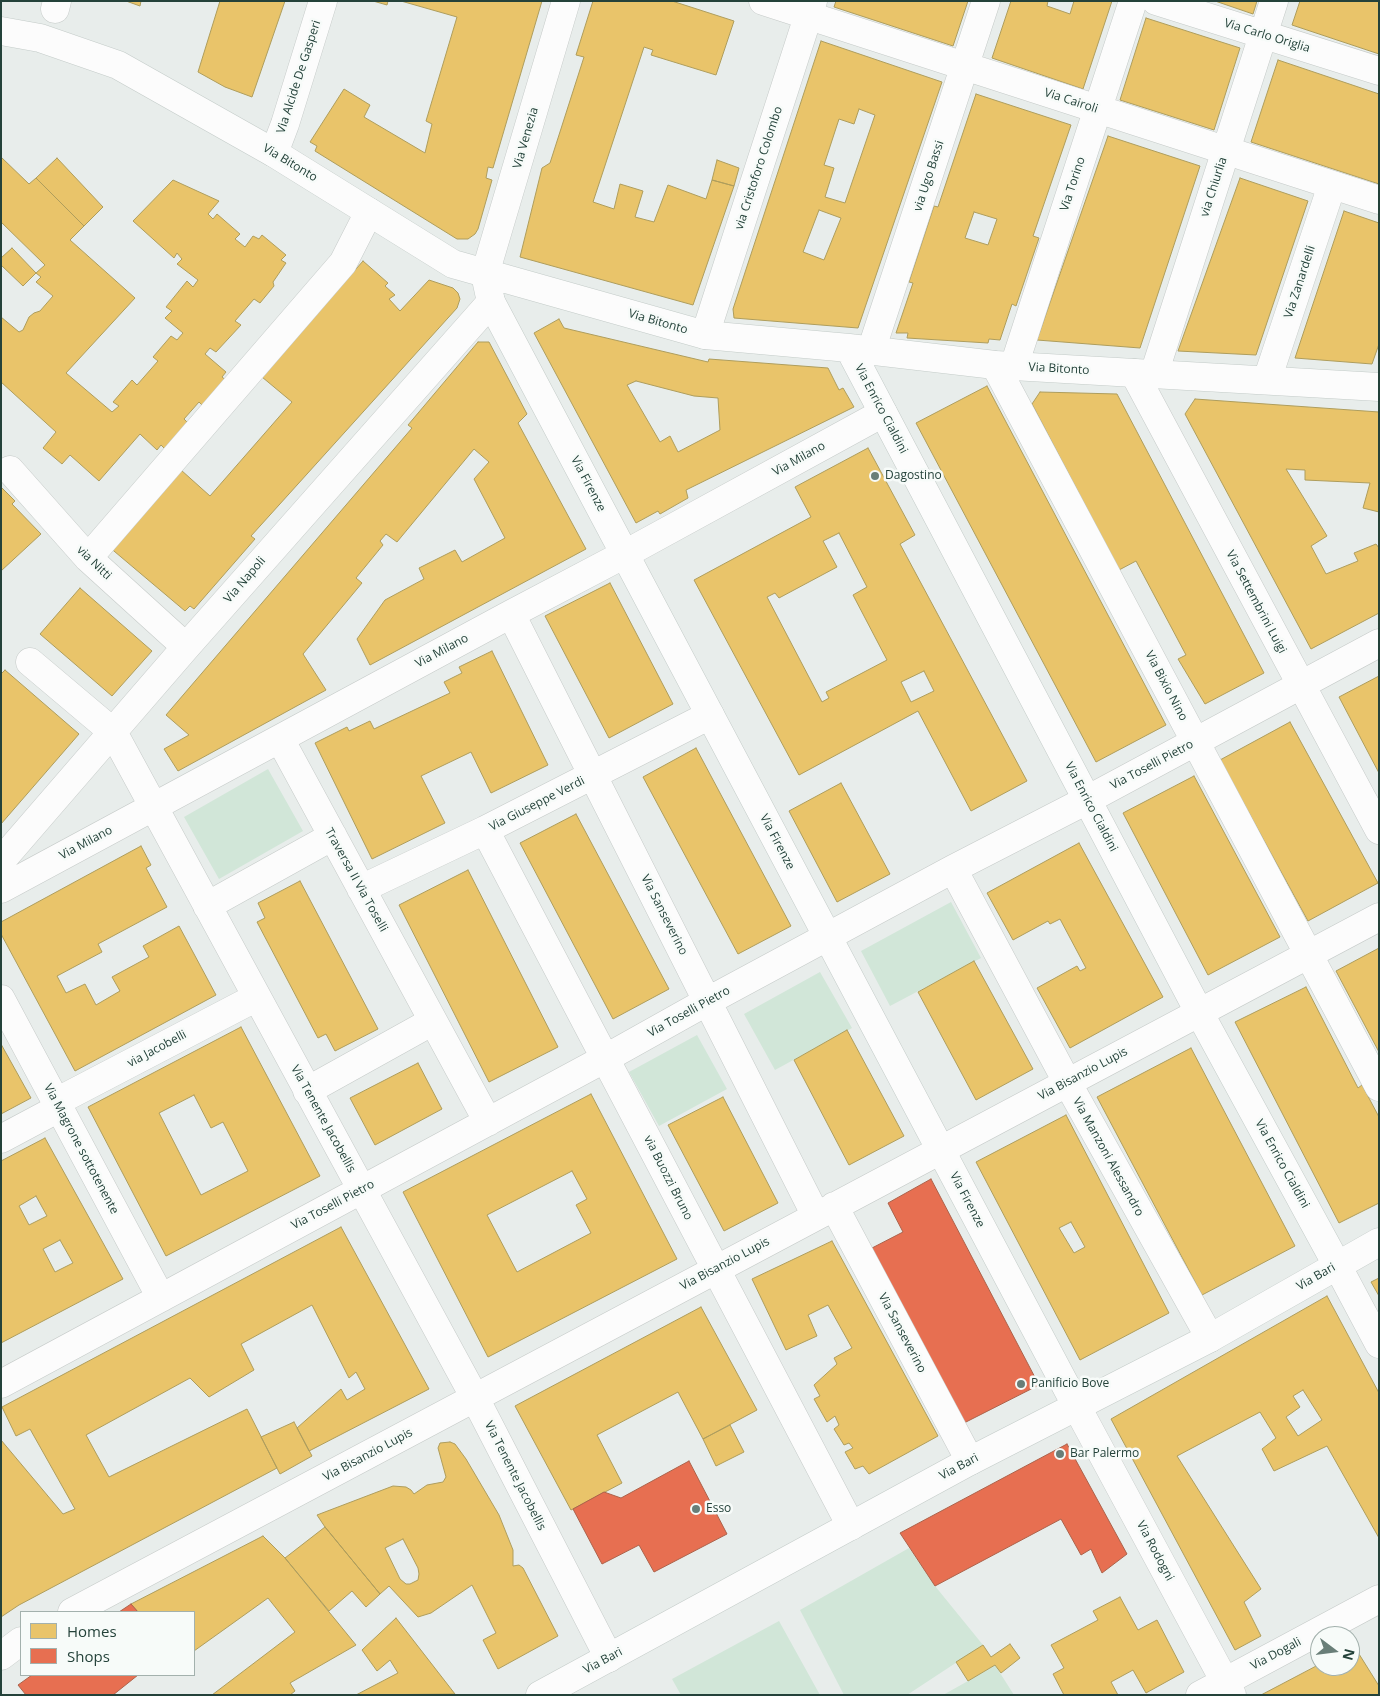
<!DOCTYPE html>
<style>
body{margin:0}
#map{position:relative;width:1380px;height:1696px;overflow:hidden;background:#e8edeb;font-family:"Open Sans",sans-serif}
canvas{display:block}
.frame{position:absolute;inset:0;border:2px solid #24423a;pointer-events:none}
.legend{position:absolute;left:20px;top:1611px;width:175px;height:65px;box-sizing:border-box;background:#f7fbf9;border:1px solid #a3b1ad;margin:0;padding:6px 9px;list-style:none;font-size:15px;color:#24423a}
.legend li{display:flex;align-items:center;gap:10px;height:25px}
.legend b{width:25px;border:1px solid #a3b1ad}
.north{position:absolute;left:1310px;top:1626px;width:50px;height:50px;box-sizing:border-box;background:#f7fbf9;border:1px solid #a3b1ad;border-radius:50%;rotate:105deg;font-size:14px;font-weight:700;line-height:20px;text-align:center;color:#24423a}
.north::after{content:'';display:block;margin:auto;width:18px;height:22px;background:#697e78;clip-path:polygon(50% 0,100% 100%,50% 72%,0 100%)}
</style>
<div id="map">
<canvas width="1380" height="1696"></canvas>
<div class="frame"></div>
<ul class="legend">
<li><b style="height:14px;background:#e9c46a"></b>Homes</li>
<li><b style="height:14px;background:#e76f51"></b>Shops</li>
</ul>
<div class="north">N</div>
</div>
<script>
const c = document.querySelector('canvas').getContext('2d');
c.lineJoin = 'round';
function fillPath(path, color) { c.fillStyle = color; c.fill(path, 'evenodd'); }
const poly = rows => new Path2D(rows.map(r => 'M' + r).join(''));
function stroke(path, color, width, dash) { c.strokeStyle = color; c.lineWidth = width; c.lineCap = dash ? 'butt' : 'round'; c.setLineDash(dash || []); c.stroke(path); }
function label(font, color, halo, rows, align = 'center') {
  c.font = font + ' "Open Sans",sans-serif'; c.lineWidth = 5; c.setLineDash([]); c.textBaseline = 'middle'; c.strokeStyle = halo; c.fillStyle = color; for (const [text, x, y, turn = 0] of rows) {
    c.save(); c.translate(x, y); c.rotate((+turn || 0) * Math.PI / 180); c.textAlign = isNaN(turn) ? turn : align; if (halo) c.strokeText(text, 0, 0); c.fillText(text, 0, 0); c.restore();
  }
}
fillPath(poly([
 [268,769,303,831,219,879,184,817],
 [951,902,981,958,890,1006,861,951],
 [820,972,852,1028,775,1070,744,1014],
 [697,1035,727,1089,659,1126,629,1072],
 [909,1548,935,1586,983,1645,907,1695,844,1695,800,1610],
 [779,1621,820,1695,681,1695,672,1679],
 [995,1665,1014,1695,943,1695,968,1681]
]), '#d1e6d8');
const homes = poly([
 [126,1,141,1,140,6,126,1],
 [220,1,285,1,252,97,225,87,198,72,220,1],
 [373,1,388,1,387,5,373,1],
 [401,1,542,1,493,168,488,167,486,178,492,180,478,229,475,234,468,239,457,239,315,151,317,146,310,142,344,89,370,105,364,117,425,153,432,124,426,121,457,17,401,1],
 [593,1,672,1,734,21,716,75,651,55,653,50,644,47,593,202,614,209,620,184,643,191,635,217,654,222,668,185,706,199,712,180,734,186,693,305,520,257,542,168,550,163,584,57,576,55,593,1],
 [836,1,968,1,953,46,834,7,836,1],
 [1011,1,1048,1,1047,6,1070,14,1074,1,1112,1,1083,89,992,58,1011,1],
 [1215,1,1257,1,1253,14,1215,1],
 [1300,1,1379,1,1379,54,1292,25,1300,1],
 [1146,18,1240,48,1214,130,1120,100,1146,18],
 [821,41,942,82,858,328,734,318,733,309,821,41],
 [859,109,875,115,845,203,825,197,834,168,824,165,839,119,854,124,859,109],
 [819,210,841,218,824,260,803,252,819,210],
 [1278,60,1379,94,1379,184,1251,142,1278,60],
 [976,94,1071,125,1033,236,1039,238,1016,306,1012,304,1000,340,989,339,988,343,907,338,908,333,896,333,913,283,909,282,934,206,938,207,976,94],
 [974,212,997,219,988,245,965,238,974,212],
 [1108,136,1200,166,1140,348,1037,340,1108,136],
 [1,157,29,184,36,178,84,226,70,240,135,298,66,373,112,412,119,406,113,402,132,380,137,385,158,361,153,357,171,336,177,340,183,333,165,318,172,311,166,307,187,281,193,287,198,280,177,264,182,259,177,253,174,258,133,221,173,180,219,201,208,214,213,219,217,214,240,234,235,239,245,247,253,236,259,239,262,235,286,255,281,260,286,263,273,282,274,286,260,303,254,299,235,321,241,325,216,352,210,348,205,354,226,372,222,377,227,381,204,407,199,402,184,419,189,424,165,449,161,445,157,450,140,434,99,481,70,455,62,464,43,448,56,432,1,382,1,317,19,332,23,330,29,317,34,313,40,311,53,296,36,282,41,277,36,273,45,265,1,222,1,157],
 [57,158,103,207,84,226,36,178,57,158],
 [717,160,739,168,734,186,712,180,717,160],
 [1240,178,1308,201,1256,355,1178,351,1240,178],
 [1344,211,1379,223,1379,344,1372,364,1295,358,1344,211],
 [12,248,36,273,23,286,1,265,1,258,12,248],
 [363,261,388,283,385,286,395,295,389,299,400,311,429,280,453,288,458,293,460,299,457,308,251,536,255,539,194,609,190,606,185,611,108,546,181,470,210,496,292,402,262,377,363,261],
 [559,319,564,328,708,362,709,359,828,368,839,390,843,388,854,407,686,490,688,498,660,514,658,511,636,523,534,333,559,319],
 [636,381,694,396,718,398,720,430,678,452,670,436,660,442,627,385,636,381],
 [478,342,489,342,527,414,518,423,586,549,370,665,357,639,385,600,424,579,419,568,455,550,462,562,505,538,474,479,489,462,474,449,397,542,386,534,380,541,383,545,356,578,362,583,303,654,326,690,178,771,164,749,189,735,166,715,412,428,408,425,478,342],
 [987,386,1166,725,1096,762,916,423,987,386],
 [1040,392,1117,394,1264,673,1205,704,1178,659,1186,655,1136,561,1119,570,1032,404,1040,392],
 [1195,399,1379,412,1379,512,1363,508,1370,483,1305,480,1305,470,1286,469,1327,536,1311,546,1326,574,1358,561,1354,553,1376,544,1379,548,1379,613,1311,649,1185,414,1195,399],
 [868,448,915,535,900,544,1027,781,971,811,918,711,799,775,694,580,811,517,795,487,868,448],
 [839,533,867,587,853,595,887,660,826,692,829,698,822,702,767,597,775,593,779,598,837,567,823,541,839,533],
 [924,671,934,691,911,702,901,682,924,671],
 [1,487,15,501,12,504,41,534,1,571,1,487],
 [610,583,673,704,609,738,545,616,610,583],
 [80,588,152,651,112,696,40,634,80,588],
 [492,651,548,765,491,793,471,752,421,776,445,823,372,859,315,743,347,727,349,731,370,721,374,729,450,693,444,682,462,673,459,667,492,651],
 [5,670,79,734,1,824,1,674,5,670],
 [1379,676,1379,773,1339,697,1379,676],
 [1290,722,1378,883,1308,921,1220,760,1290,722],
 [696,748,791,926,738,954,643,777,696,748],
 [1194,776,1280,937,1208,975,1123,813,1194,776],
 [841,783,890,874,837,902,789,811,841,783],
 [576,814,669,989,613,1019,520,843,576,814],
 [1079,843,1163,997,1070,1048,1037,988,1077,966,1080,971,1086,968,1060,919,1050,924,1048,921,1013,940,987,893,1079,843],
 [141,846,151,865,146,868,167,907,98,944,102,952,57,976,66,993,85,984,96,1005,120,991,112,977,149,957,143,946,179,926,216,995,75,1071,1,934,1,922,141,846],
 [468,870,558,1047,489,1082,399,905,468,870],
 [300,881,378,1029,335,1051,326,1034,318,1038,257,922,265,918,258,903,300,881],
 [1379,948,1379,1052,1336,971,1379,948],
 [974,961,1033,1069,976,1100,918,992,974,961],
 [1306,987,1358,1088,1362,1085,1379,1117,1379,1203,1339,1223,1235,1022,1306,987],
 [241,1027,320,1176,166,1256,88,1107,241,1027],
 [194,1095,211,1128,223,1122,248,1171,201,1195,159,1113,194,1095],
 [847,1030,904,1136,849,1165,794,1060,847,1030],
 [1,1044,31,1098,1,1114,1,1044],
 [1191,1048,1295,1246,1202,1295,1097,1097,1191,1048],
 [418,1063,442,1109,375,1145,350,1098,418,1063],
 [591,1094,677,1259,488,1357,403,1192,591,1094],
 [572,1171,587,1199,576,1205,591,1233,517,1272,487,1215,572,1171],
 [723,1097,778,1203,724,1231,668,1125,723,1097],
 [1066,1115,1169,1313,1080,1360,976,1162,1066,1115],
 [1071,1222,1085,1247,1074,1253,1059,1228,1071,1222],
 [45,1138,123,1279,1,1343,1,1161,45,1138],
 [36,1196,47,1216,29,1225,19,1206,36,1196],
 [60,1240,73,1263,55,1272,43,1249,60,1240],
 [341,1227,429,1389,309,1451,297,1428,341,1389,347,1400,365,1389,356,1372,349,1378,312,1305,241,1344,254,1370,209,1397,190,1378,86,1435,109,1477,247,1409,277,1468,19,1605,1,1617,1,1440,63,1514,75,1509,30,1429,16,1436,2,1407,341,1227],
 [832,1241,938,1436,869,1474,863,1466,855,1469,845,1452,853,1448,849,1443,844,1445,834,1429,839,1425,835,1416,827,1422,814,1399,820,1396,814,1385,837,1364,834,1358,852,1348,828,1305,808,1315,817,1336,786,1350,752,1279,832,1241],
 [1379,1278,1379,1296,1371,1282,1379,1278],
 [1327,1296,1379,1393,1379,1538,1327,1446,1274,1471,1262,1449,1276,1438,1260,1412,1177,1456,1261,1589,1244,1602,1261,1636,1235,1650,1111,1419,1327,1296],
 [1303,1390,1322,1420,1298,1436,1286,1417,1300,1407,1293,1396,1303,1390],
 [701,1307,757,1410,703,1439,678,1392,597,1435,622,1483,571,1510,515,1406,701,1307],
 [294,1422,312,1456,280,1474,261,1437,294,1422],
 [730,1425,744,1452,716,1466,703,1439,730,1425],
 [450,1442,455,1444,466,1459,499,1515,513,1550,513,1566,519,1565,523,1568,558,1636,498,1669,483,1640,496,1633,472,1585,431,1613,418,1617,389,1586,380,1594,325,1527,317,1515,393,1486,406,1487,411,1490,414,1494,427,1485,443,1482,446,1477,438,1448,440,1443,450,1442],
 [403,1539,418,1568,419,1574,418,1580,410,1584,406,1584,400,1579,385,1548,403,1539],
 [325,1527,380,1594,366,1607,352,1591,329,1611,285,1558,325,1527],
 [263,1536,285,1558,356,1645,290,1683,295,1691,290,1695,212,1695,295,1632,268,1598,194,1651,194,1612,138,1612,131,1604,263,1536],
 [1120,1597,1138,1630,1157,1620,1184,1672,1146,1693,1133,1670,1111,1682,1118,1695,1064,1695,1053,1674,1064,1668,1051,1645,1098,1620,1093,1611,1120,1597],
 [396,1618,455,1694,356,1695,398,1673,390,1660,377,1671,362,1650,396,1618],
 [1010,1644,1020,1658,1001,1673,995,1665,968,1681,956,1662,983,1645,991,1657,1010,1644],
 [1354,1646,1379,1686,1379,1693,1377,1695,1261,1695,1320,1664,1320,1666,1350,1666,1350,1648,1354,1646]
]);
fillPath(homes, '#e9c46a');
stroke(homes, '#ae9d5c', 1);
const shops = poly([
 [931,1179,1039,1385,964,1423,872,1248,903,1232,888,1203,931,1179],
 [1067,1444,1127,1554,1102,1573,1091,1549,1081,1555,1061,1519,935,1586,900,1533,1067,1444],
 [689,1461,727,1534,654,1572,639,1545,602,1564,573,1509,604,1492,621,1498,689,1461],
 [131,1604,138,1612,119,1612,131,1604],
 [32,1675,138,1675,113,1695,26,1695,18,1685,32,1675]
]);
fillPath(shops, '#e76f51');
stroke(shops, '#ac624a', 1);
const minor = poly([
 [763,1,1379,200],
 [1156,1,1379,71],
 [55,9,57,1],
 [485,274,566,1],
 [705,335,813,1],
 [871,351,986,1],
 [995,365,1379,1087],
 [1014,366,1133,1],
 [1134,373,1379,830],
 [1154,374,1274,1],
 [1267,380,1332,185],
 [10,470,88,558,186,647],
 [88,558,343,263,369,212],
 [511,614,816,1216],
 [30,662,113,732,475,1398,609,1658],
 [280,739,488,1122],
 [485,830,851,1526],
 [1,861,186,647,491,302],
 [953,869,1067,1082,1210,1338],
 [1,889,511,614,625,554,883,413],
 [361,889,485,830,710,715],
 [207,906,333,836],
 [1,999,161,1298],
 [307,1091,433,1021],
 [56,1102,257,997],
 [1,1139,59,1108],
 [834,1206,970,1461],
 [1337,1265,1379,1344],
 [1,1384,606,1058,708,1001,953,869,1087,800,1379,643],
 [1077,1407,1232,1695],
 [72,1612,1379,917],
 [1,1656,21,1641],
 [1200,1695,1379,1599]
]);
const tertiary = poly([
 [274,153,285,124,323,1]
]);
const secondary = poly([
 [1,31,40,38,118,65,274,153,453,264,705,335,849,348,995,365,1379,387],
 [485,274,491,302,1077,1407],
 [849,348,1199,1012,1337,1265],
 [540,1695,970,1461,1210,1338,1379,1242]
]);
stroke(minor, '#c5cac8', 29);
stroke(tertiary, '#c5cac8', 29);
stroke(secondary, '#c3cbc8', 29);
stroke(minor, '#fcfcfc', 28);
stroke(tertiary, '#fcfcfc', 28);
stroke(secondary, '#fcfcfc', 28);
for (const [x, y, r, color] of [
 [875,476,5,"#697e78"],
 [1021,1384,5,"#697e78"],
 [1060,1454,5,"#697e78"],
 [696,1509,5,"#697e78"]
]) { const dot = new Path2D(); dot.arc(x, y, r, 0, 2 * Math.PI); c.fillStyle = color; c.fill(dot); stroke(dot, '#f7fbf9', 2); }
label('12px', '#24423a', '#f7fbf9', [
 ["Via Carlo Origlia",1267,36,17],
 ["Via Alcide De Gasperi",299,77,-72],
 ["Via Cairoli",1071,101,18],
 ["Via Venezia",526,138,-74],
 ["Via Bitonto",290,163,31],
 ["via Cristoforo Colombo",759,168,-72],
 ["via Ugo Bassi",929,176,-72],
 ["Via Torino",1073,184,-72],
 ["via Chiurlia",1214,187,-72],
 ["Via Zanardelli",1300,282,-72],
 ["Via Bitonto",658,322,16],
 ["Via Bitonto",1059,369,3],
 ["Via Enrico Cialdini",881,409,62],
 ["Via Milano",799,459,-29],
 ["Via Firenze",588,484,62],
 ["via Nitti",94,563,44],
 ["Via Napoli",245,580,-49],
 ["Via Settembrini Luigi",1256,602,62],
 ["Via Milano",442,651,-28],
 ["Via Bixio Nino",1166,686,62],
 ["Via Toselli Pietro",1152,765,-28],
 ["Via Giuseppe Verdi",537,804,-27],
 ["Via Enrico Cialdini",1091,807,62],
 ["Via Firenze",777,842,62],
 ["Via Milano",86,843,-28],
 ["Traversa II Via Toselli",356,880,61],
 ["Via Sanseverino",664,915,63],
 ["Via Toselli Pietro",689,1012,-29],
 ["via Jacobelli",157,1049,-28],
 ["Via Bisanzio Lupis",1083,1074,-28],
 ["Via Tenente Jacobellis",323,1119,61],
 ["Via Magrone sottotenente",81,1149,62],
 ["Via Manzoni Alessandro",1108,1157,61],
 ["Via Enrico Cialdini",1282,1164,61],
 ["via Buozzi Bruno",668,1178,63],
 ["Via Firenze",967,1200,62],
 ["Via Toselli Pietro",333,1205,-28],
 ["Via Bisanzio Lupis",725,1264,-28],
 ["Via Bari",1316,1277,-30],
 ["Via Sanseverino",902,1333,62],
 ["Via Bisanzio Lupis",368,1455,-28],
 ["Via Bari",959,1467,-28],
 ["Via Tenente Jacobellis",515,1476,63],
 ["Via Rodogni",1155,1551,62],
 ["Via Dogali",1276,1654,-28],
 ["Via Bari",603,1661,-28]
]);
label('12px', '#24423a', '#f7fbf9', [
 ["Dagostino",885,476],
 ["Panificio Bove",1031,1384],
 ["Bar Palermo",1070,1454],
 ["Esso",706,1509]
], 'left');
</script>
